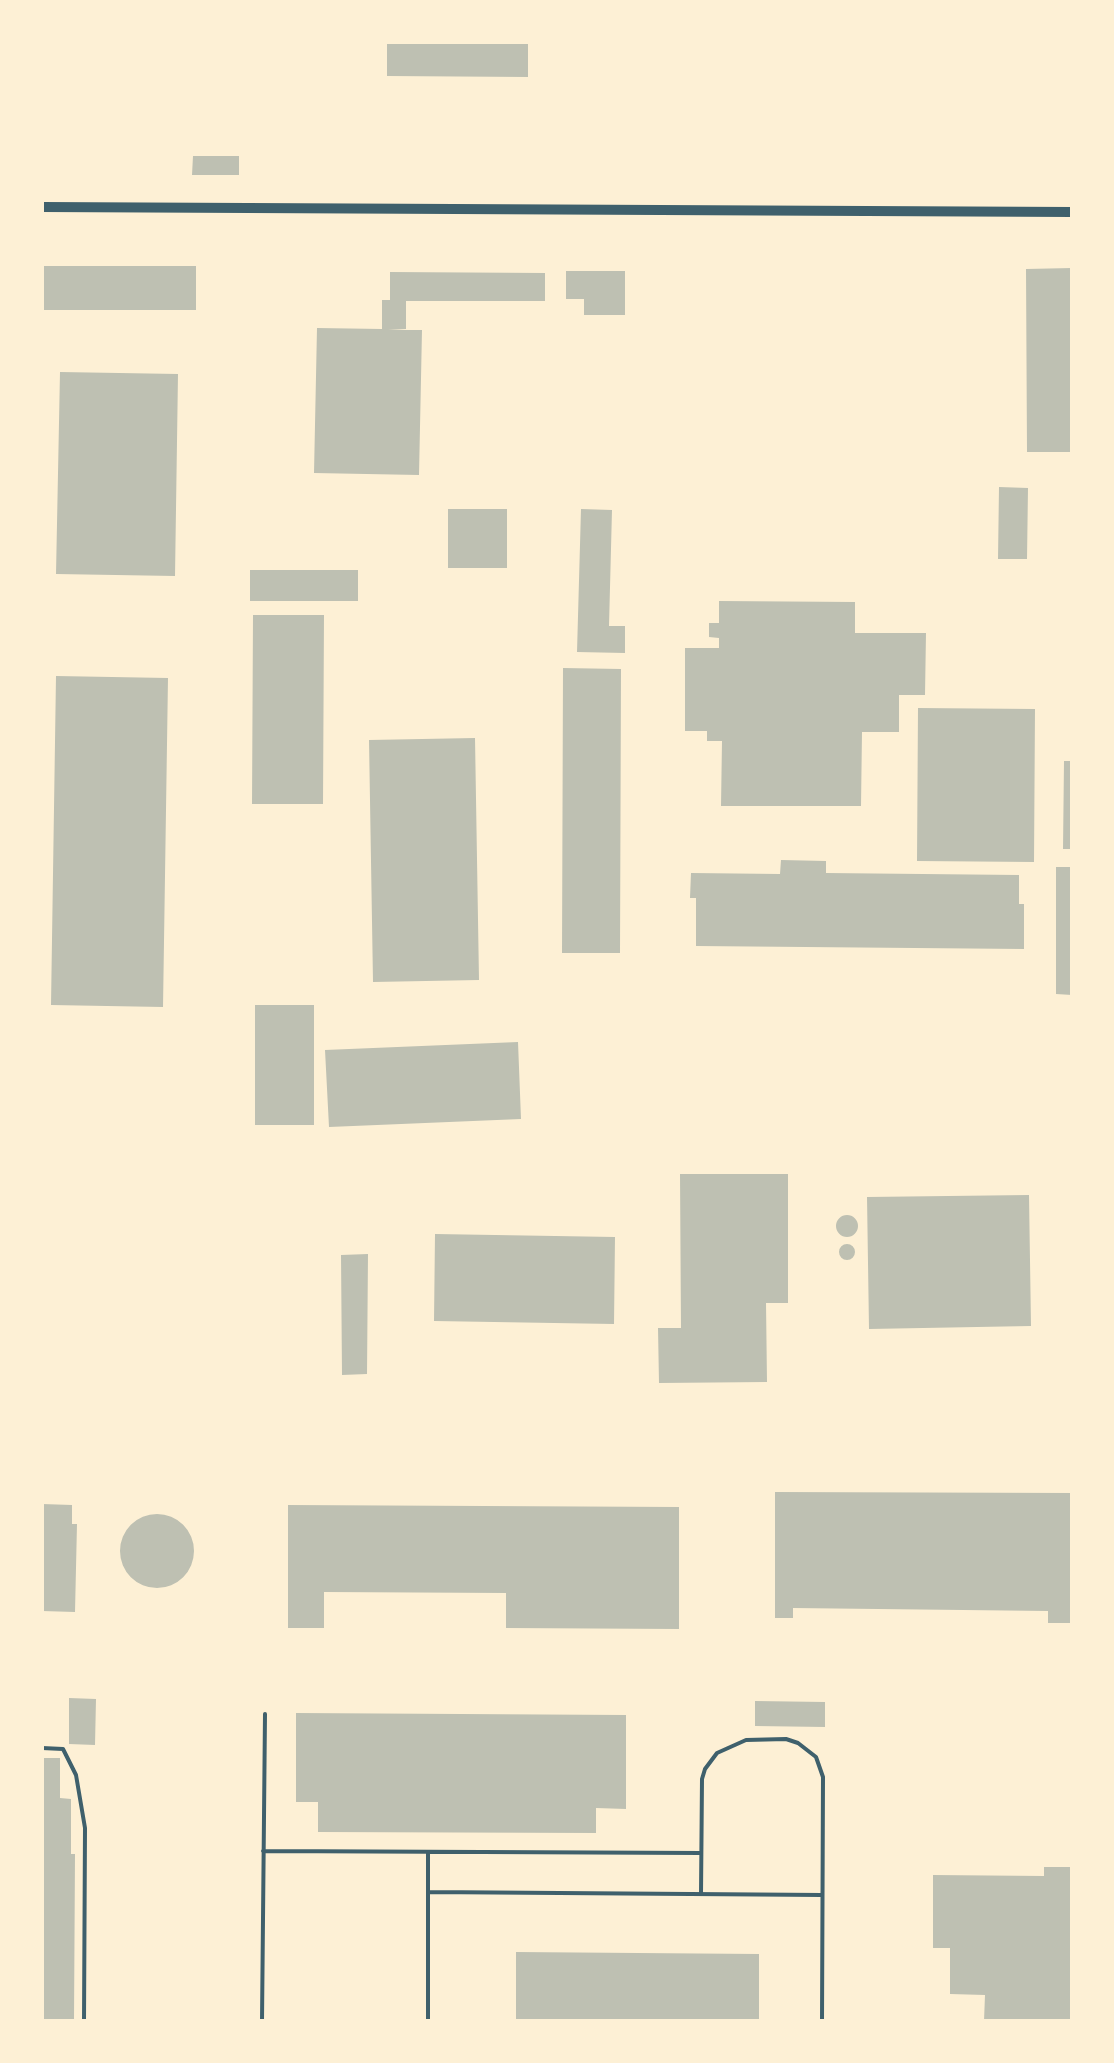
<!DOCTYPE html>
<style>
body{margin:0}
#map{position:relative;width:1114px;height:2063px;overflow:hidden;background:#fdf0d5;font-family:Cabin,sans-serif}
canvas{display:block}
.frame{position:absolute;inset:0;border:44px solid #fdf0d5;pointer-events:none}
</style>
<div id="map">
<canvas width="1114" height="2063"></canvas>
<div class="frame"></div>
</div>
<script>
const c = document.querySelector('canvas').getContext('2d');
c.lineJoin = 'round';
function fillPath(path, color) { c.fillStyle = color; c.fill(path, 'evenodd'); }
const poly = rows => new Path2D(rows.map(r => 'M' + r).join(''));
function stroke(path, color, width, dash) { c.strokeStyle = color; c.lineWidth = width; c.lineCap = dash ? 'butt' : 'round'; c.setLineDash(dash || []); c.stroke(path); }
fillPath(poly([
 [387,42,528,42,528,77,387,76],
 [193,156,239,156,239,175,192,175],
 [42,266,196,266,196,310,42,310],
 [1072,268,1072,452,1027,452,1026,269],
 [566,271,625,271,625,315,584,315,584,299,566,299],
 [390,272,545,273,545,301,406,301,406,329,388,330,422,330,419,475,314,473,317,328,382,329,382,300,390,300],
 [60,372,178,374,175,576,56,574],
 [999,487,1028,488,1027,559,998,559],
 [448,509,507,509,507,568,448,568],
 [581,509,612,510,609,626,625,626,625,653,577,652],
 [250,570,358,570,358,601,250,601],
 [719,601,855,602,855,633,926,633,925,695,899,695,899,732,862,732,861,806,721,806,722,741,707,741,707,731,685,731,685,648,719,648,719,638,709,637,709,623,719,623],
 [253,615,324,615,323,804,252,804],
 [563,668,621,669,620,953,562,953],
 [56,676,168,678,163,1007,51,1005],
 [918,708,1035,709,1034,862,917,861],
 [475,738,479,980,373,982,369,740],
 [1064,761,1072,761,1072,849,1063,849],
 [781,860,826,861,826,873,1019,875,1019,904,1024,904,1024,949,696,946,696,898,690,898,691,873,780,874],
 [1056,867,1072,867,1072,995,1056,994],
 [255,1005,314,1005,314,1125,255,1125],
 [518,1042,521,1119,329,1127,325,1050],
 [680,1174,788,1174,788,1303,766,1303,767,1382,659,1383,658,1328,681,1328],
 [1029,1195,1031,1326,869,1329,867,1197],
 '836 1226a11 11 0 1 1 22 0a11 11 0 1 1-22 0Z',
 [435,1234,615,1237,614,1324,434,1321],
 '839 1252a8 8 0 1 1 16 0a8 8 0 1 1-16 0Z',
 [368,1254,367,1374,342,1375,341,1255],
 [775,1492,1072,1493,1072,1623,1048,1623,1048,1611,793,1608,793,1618,775,1618],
 [42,1504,72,1505,72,1524,77,1524,75,1612,42,1611],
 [288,1505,679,1507,679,1629,506,1628,506,1593,324,1592,324,1628,288,1628],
 '120 1551a37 37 0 1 1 74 0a37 37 0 1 1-74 0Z',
 [69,1698,96,1699,95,1745,69,1744],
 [755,1701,825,1702,825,1727,755,1726],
 [296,1713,626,1715,626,1809,596,1808,596,1833,318,1832,318,1802,296,1802],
 [42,1758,60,1758,60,1798,71,1799,71,1854,75,1854,74,2021,42,2021],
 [1044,1867,1072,1867,1072,2021,984,2021,985,1995,950,1994,950,1948,933,1948,933,1875,1044,1876],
 [516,1952,759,1954,759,2021,516,2021]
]), '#bec0b2');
stroke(poly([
 [42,1748,63,1749,76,1775,85,1828,84,2021],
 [263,1851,701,1853],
 [428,1892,822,1895],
 [701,1894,702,1779,705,1769,717,1753,746,1740,786,1739,798,1743,816,1757,823,1777,822,2021],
 [262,2021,265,1714],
 [428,2021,428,1852]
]), '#3f606c', 4);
stroke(poly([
 [42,207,1072,212]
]), '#3f606c', 10);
</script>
